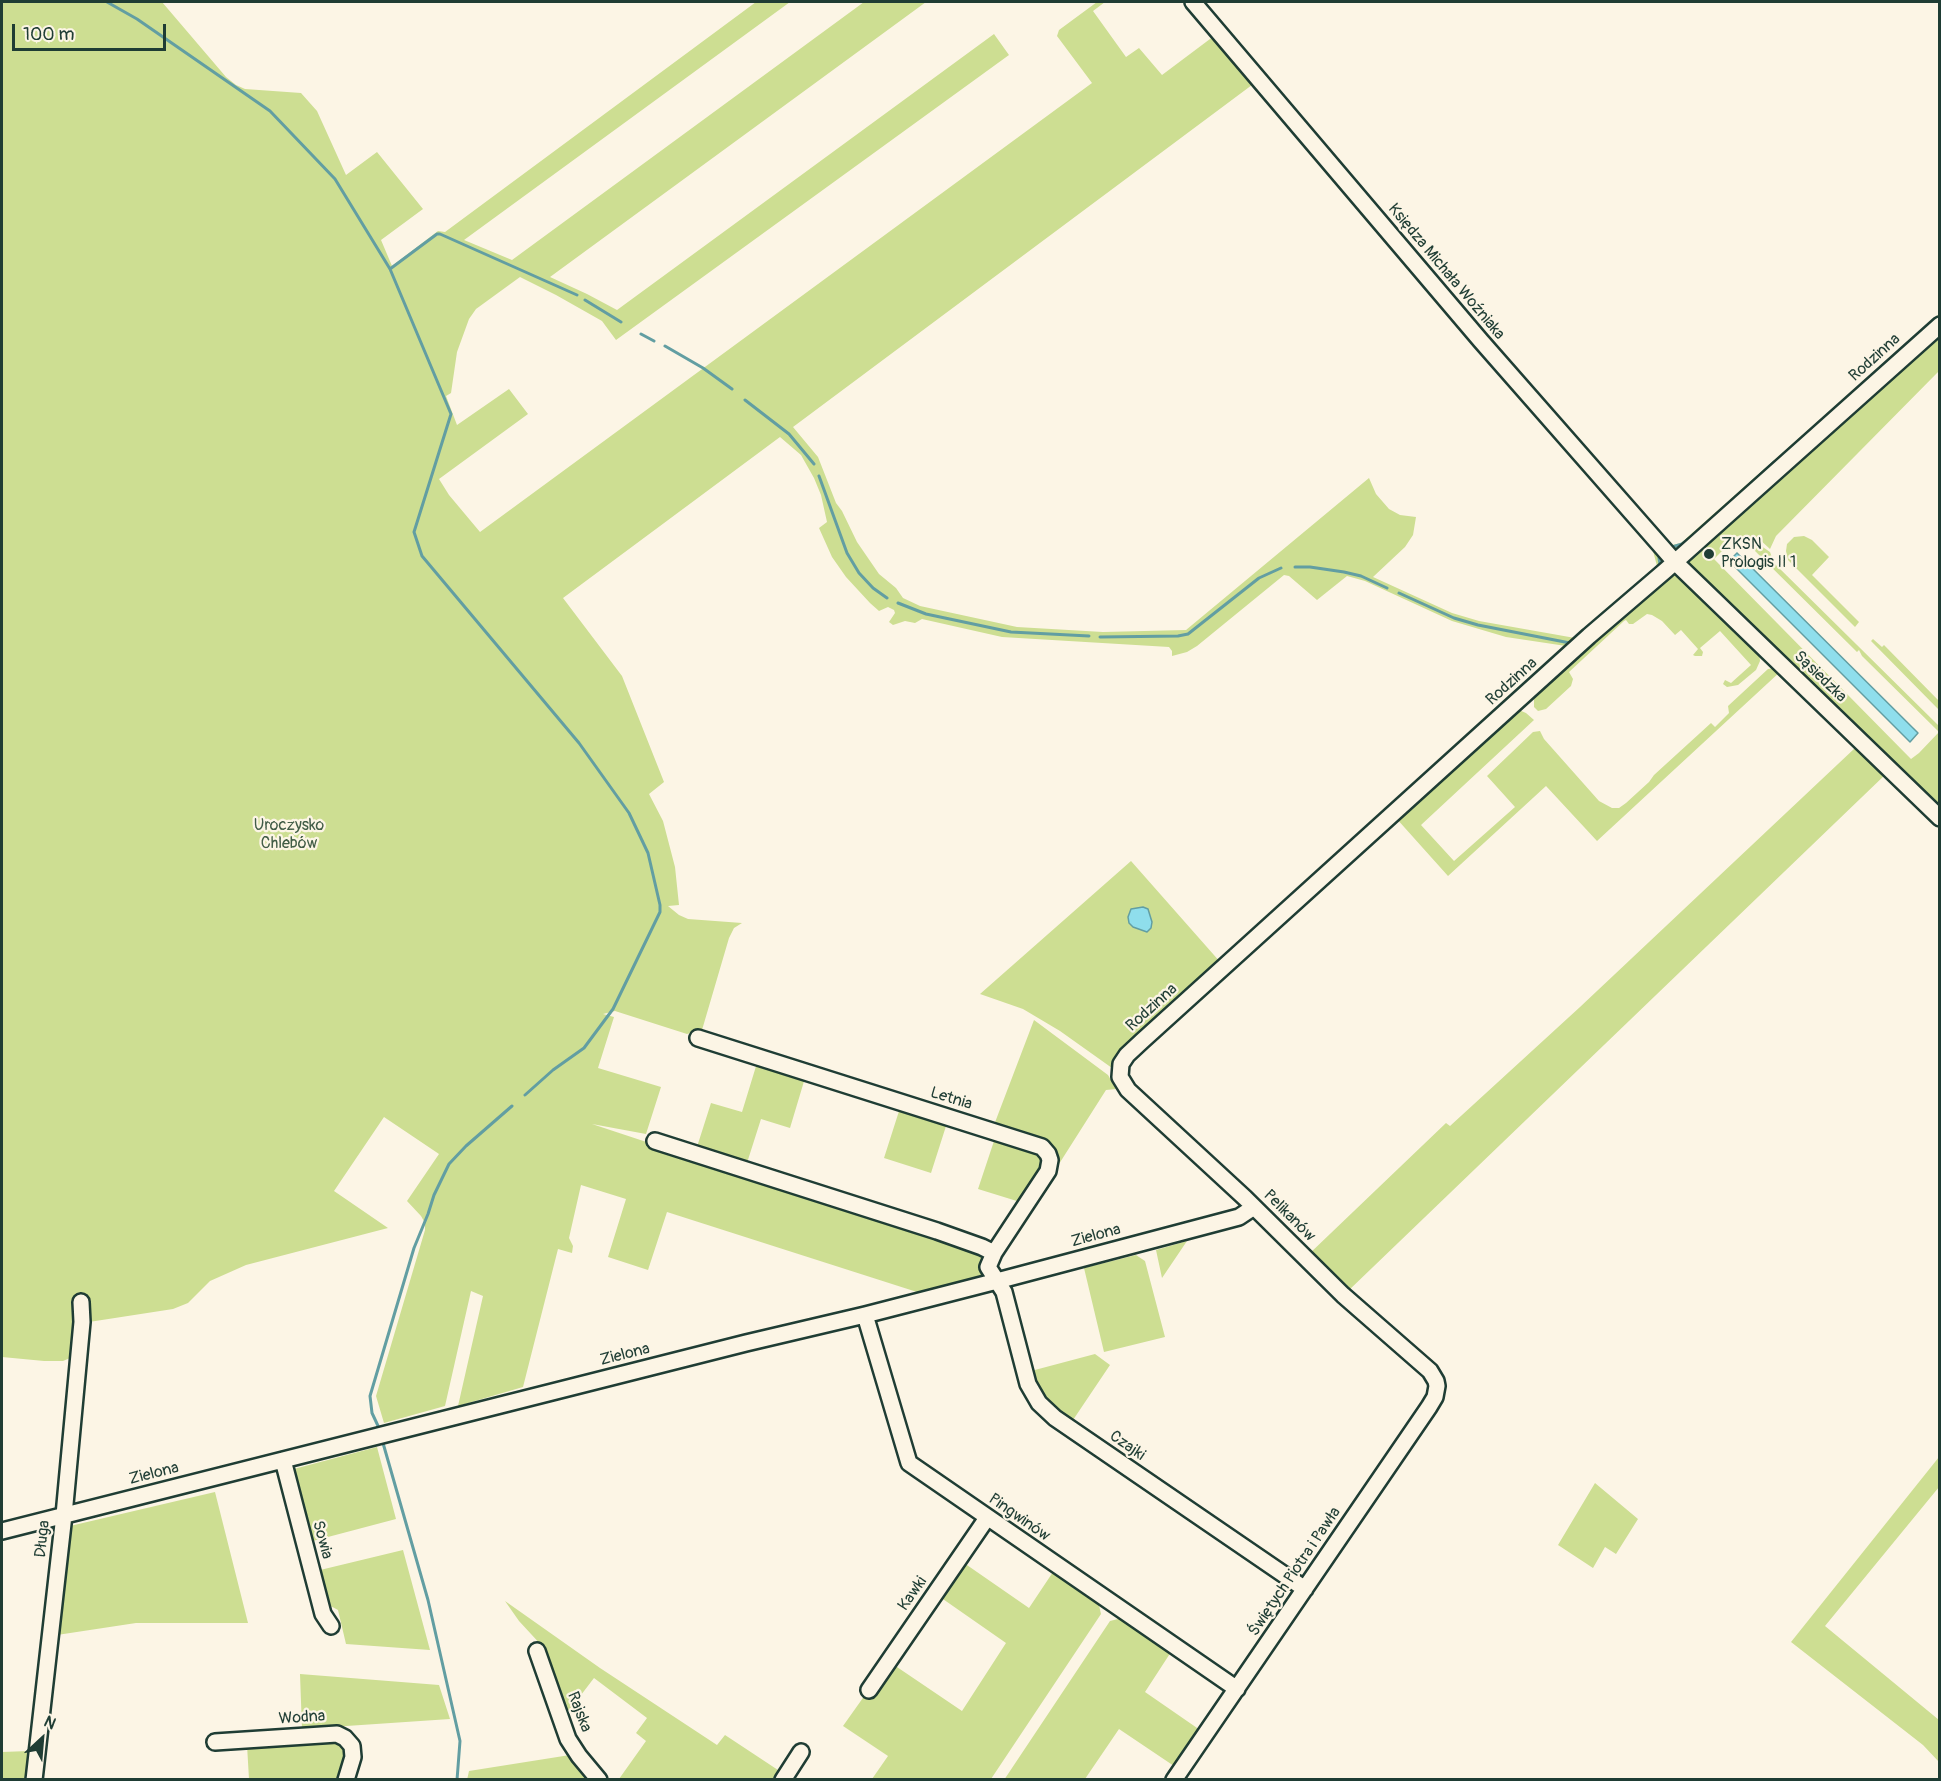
<!DOCTYPE html>
<meta charset="utf-8">
<style>
body{margin:0}
#map{position:relative;width:1941px;height:1781px;overflow:hidden;background:#fcf5e5;font-family:Pangolin,sans-serif}
canvas{display:block}
.frame{position:absolute;inset:0;border:3px solid #1f3d34;pointer-events:none}
.north{position:absolute;left:12px;top:1709px;width:60px;height:60px;-webkit-text-stroke:4px #fcf5e5;paint-order:stroke;rotate:26deg;font-size:16px;font-weight:700;line-height:24px;text-align:center;color:#1f3d34}
.north::after{content:'';display:block;margin:auto;width:21px;height:27px;background:#1f3d34;clip-path:polygon(50% 0,100% 100%,50% 72%,0 100%)}
.scale{position:absolute;left:12px;top:24px;width:154px;height:27px;box-sizing:border-box;border:3px solid #1f3d34;border-top:0;padding-left:8px;font-size:18px;line-height:21px;white-space:nowrap;color:#1f3d34;-webkit-text-stroke:4px #fcf5e5;paint-order:stroke}
</style>
<div id="map">
<canvas width="1941" height="1781"></canvas>
<div class="frame"></div>
<div class="north">N</div>
<div class="scale">100 m</div>
</div>
<script>
const c = document.querySelector('canvas').getContext('2d');
c.lineJoin = 'round';
function fillPath(path, color) { c.fillStyle = color; c.fill(path, 'evenodd'); }
const poly = rows => new Path2D(rows.map(r => 'M' + r).join(''));
function stroke(path, color, width, dash) { c.strokeStyle = color; c.lineWidth = width; c.lineCap = dash ? 'butt' : 'round'; c.setLineDash(dash || []); c.stroke(path); }
function label(font, color, halo, rows, align = 'center') {
  c.font = font + ' Pangolin,sans-serif'; c.lineWidth = 4.5; c.setLineDash([]); c.textBaseline = 'middle'; c.strokeStyle = halo; c.fillStyle = color; for (const [text, x, y, turn = 0] of rows) {
    c.save(); c.translate(x, y); c.rotate((+turn || 0) * Math.PI / 180); c.textAlign = isNaN(turn) ? turn : align; if (halo) c.strokeText(text, 0, 0); c.fillText(text, 0, 0); c.restore();
  }
}
fillPath(poly([
 [2,2,162,2,226,77,236,85,245,89,301,93,317,111,346,175,377,152,423,209,381,240,392,266,438,231,445,232,756,2,790,2,464,240,512,260,864,2,926,2,550,277,587,294,617,310,994,34,1009,55,616,340,602,321,556,295,520,277,476,309,469,319,457,352,451,393,446,396,457,425,509,389,528,414,439,479,449,495,480,532,1092,83,1057,36,1059,30,1097,2,1105,2,1093,11,1126,57,1139,48,1162,75,1214,36,1256,82,793,427,818,457,836,503,842,511,857,542,879,574,896,588,903,598,920,606,1017,627,1103,632,1186,630,1369,478,1376,494,1389,509,1400,515,1416,517,1413,535,1405,547,1373,577,1452,613,1479,621,1575,638,1657,566,1652,547,1656,548,1662,557,1662,566,1524,687,1520,685,1524,685,1566,646,1506,637,1452,621,1365,581,1347,576,1317,600,1289,576,1284,575,1197,646,1187,652,1172,656,1172,651,1169,647,1002,637,922,619,915,623,905,621,893,625,889,622,895,613,894,610,888,607,879,611,870,603,846,577,832,557,819,528,827,522,821,495,814,478,801,455,780,437,563,598,622,676,664,782,649,794,663,821,675,867,679,905,668,906,679,915,688,919,742,923,734,928,729,938,702,1030,687,1034,615,1011,603,1014,614,1017,598,1068,661,1087,646,1134,592,1124,979,1252,984,1262,982,1277,978,1280,917,1292,667,1212,648,1270,608,1257,626,1199,581,1185,569,1238,573,1246,572,1253,558,1249,523,1387,458,1406,483,1296,471,1291,445,1406,384,1423,376,1396,425,1230,425,1223,421,1216,407,1201,439,1154,384,1117,334,1191,388,1228,246,1265,210,1281,188,1303,173,1309,89,1322,77,1303,72,1356,70,1358,63,1361,44,1361,2,1357],
 [1939,314,1939,319,1678,550,1673,550,1668,546,1681,543],
 [1939,330,1939,371,1776,536,1770,549,1758,538,1754,541,1770,552,1774,563,1939,726,1939,809,1686,564,1686,562],
 [1737,536,1752,548,1857,652,1859,650,1862,656,1939,732,1919,753,1911,759,1714,559],
 [1804,536,1812,540,1829,557,1812,575,1859,622,1855,627,1788,560,1786,551,1787,544,1794,537],
 [1676,573,1759,651,1760,661,1756,670,1738,685,1727,687,1723,684,1725,680,1731,683,1751,665,1720,631,1700,648,1703,652,1702,656,1695,656,1693,655,1698,649,1681,630,1675,635,1662,621,1652,615,1647,614,1633,624,1629,624,1626,620,1624,621,1569,672,1573,679,1571,686,1546,709,1538,711,1534,707,1534,699,1568,662,1671,574],
 [1873,639,1882,647,1884,645,1939,701,1939,710,1871,641],
 [1776,668,1781,671,1597,841,1546,786,1448,876,1396,818,1512,713,1519,710,1526,713,1534,720,1421,825,1454,861,1515,807,1487,776,1533,732,1540,731,1544,739,1599,801,1612,808,1619,808,1626,803,1649,782,1654,775,1711,723,1715,727,1729,713,1728,706,1768,669],
 [1855,748,1861,748,1887,773,1347,1292,1308,1255,1446,1123,1450,1126,1580,1007],
 [1131,861,1221,963,1124,1053,1112,1068,1060,1031,1023,1009,980,994],
 [1034,1020,1108,1075,1116,1089,1106,1090,1052,1175,1054,1161,994,1125],
 [757,1063,805,1078,790,1128,761,1119,746,1166,696,1150,711,1103,742,1112],
 [900,1108,947,1123,931,1173,884,1158],
 [995,1138,1034,1149,1042,1156,1043,1163,1038,1177,1020,1202,978,1189],
 [1187,1241,1162,1278,1156,1250],
 [1136,1255,1145,1261,1165,1337,1104,1352,1084,1268],
 [1095,1354,1110,1365,1073,1420,1046,1405,1037,1392,1031,1371],
 [377,1447,396,1519,309,1542,290,1470],
 [1939,1457,1939,1487,1825,1626,1939,1720,1939,1762,1923,1745,1791,1642],
 [1595,1483,1638,1519,1616,1554,1605,1547,1593,1568,1558,1545],
 [215,1492,248,1623,136,1623,57,1635,70,1526],
 [403,1550,430,1650,346,1644,338,1610,325,1603,316,1571],
 [964,1563,1029,1608,1053,1572,1098,1601,1101,1614,991,1779,872,1779,888,1756,843,1726,865,1695,870,1698,894,1665,962,1711,1006,1643,940,1597],
 [505,1601,600,1668,717,1745,725,1735,781,1772,776,1780,619,1779,646,1741,636,1733,647,1718,594,1678,568,1712,543,1647,519,1621],
 [1122,1618,1171,1652,1145,1692,1200,1730,1174,1766,1119,1729,1085,1779,1004,1780,1110,1621],
 [300,1674,439,1685,450,1719,302,1729],
 [315,1741,334,1742,344,1748,347,1761,339,1779,249,1779,247,1745],
 [29,1751,26,1779,2,1779,2,1752],
 [570,1755,589,1780,467,1780,469,1771]
]), '#cdde92');
const water = poly([
 [1737,553,1918,733,1910,742,1729,561,1737,553],
 [1143,907,1148,909,1152,922,1151,928,1147,932,1133,927,1129,923,1128,917,1131,909,1143,907]
]);
fillPath(water, '#8fdeec');
stroke(water, '#629ea2', 1.5);
stroke(poly([
 [107,2,137,19,270,111,335,179,390,269,451,414,414,532,422,556,579,743,629,813,648,853,660,905,660,912,613,1009,584,1048,553,1070,525,1095],
 [390,269,437,234,440,234,577,295],
 [585,300,621,322],
 [641,334,654,341],
 [665,346,703,368,732,389],
 [745,400,789,434,814,464],
 [819,476,847,553,859,573,873,588,887,598],
 [1672,547,1682,544,1698,532,1774,462],
 [1295,567,1310,567,1344,572,1361,576,1387,588],
 [1655,570,1660,564,1659,558],
 [1399,593,1454,618,1478,625,1570,643],
 [898,603,926,614,1011,632,1089,636],
 [1100,637,1178,636,1188,634,1259,578,1281,568],
 [379,1428,372,1413,370,1396,414,1248,428,1214,434,1195,449,1164,466,1146,512,1106],
 [383,1443,428,1600,460,1741,457,1780]
]), '#629ea2', 3);
const minor = poly([
 [1193,2,1481,341,1675,562,1940,818],
 [698,1038,1042,1147,1048,1154,1050,1160,1048,1171,994,1253,988,1267,1004,1292,1028,1384,1039,1403,1055,1418,1305,1589],
 [655,1141,937,1231,982,1247,994,1253],
 [865,1315,909,1463,1237,1689],
 [283,1460,323,1614,331,1626],
 [2,1531,746,1343,865,1315,997,1281,1239,1217,1254,1207],
 [537,1651,568,1739,579,1756,599,1780],
 [869,1690,987,1518],
 [215,1742,337,1734,345,1738,352,1746,353,1757,346,1780],
 [34,1780,64,1515,82,1322,81,1302],
 [783,1780,801,1752],
 [1174,1780,1429,1407,1435,1397,1437,1386,1436,1381,1430,1371,1343,1295,1245,1198,1128,1090,1120,1077,1121,1064,1127,1055,1142,1041,1589,636,1666,570,1940,325]
]);
stroke(minor, '#1f3d34', 20);
stroke(minor, '#fcf5e5', 15);
for (const [x, y, r, color] of [
 [1709,554,6,"#1f3d34"]
]) { const dot = new Path2D(); dot.arc(x, y, r, 0, 2 * Math.PI); c.fillStyle = color; c.fill(dot); stroke(dot, '#fcf5e5', 2); }
label('16px', '#1f3d34', '#fcf5e5', [
 ["Księdza Michała Woźniaka",1446,272,50],
 ["Rodzinna",1875,358,-42],
 ["Sąsiedzka",1820,677,44],
 ["Rodzinna",1512,682,-42],
 ["Rodzinna",1152,1008,-42],
 ["Letnia",951,1099,17],
 ["Pelikanów",1289,1216,45],
 ["Zielona",1096,1236,-15],
 ["Zielona",625,1355,-14],
 ["Czajki",1127,1446,35],
 ["Zielona",154,1474,-14],
 ["Pingwinów",1019,1518,35],
 ["Długa",43,1539,-84],
 ["Sowia",322,1540,75],
 ["Świętych Piotra i Pawła",1295,1572,-56],
 ["Kawki",913,1594,-55],
 ["Rajska",579,1712,69],
 ["Wodna",302,1718,-4]
]);
label('16px', '#1f3d34', '#fcf5e5', [
 ["ZKSN",1721,545],
 ["Prologis II 1",1721,563]
], 'left');
label('16px', '#425d47', '#fcf5e5', [
 ["Uroczysko",289,826],
 ["Chlebów",289,844]
]);
</script>
